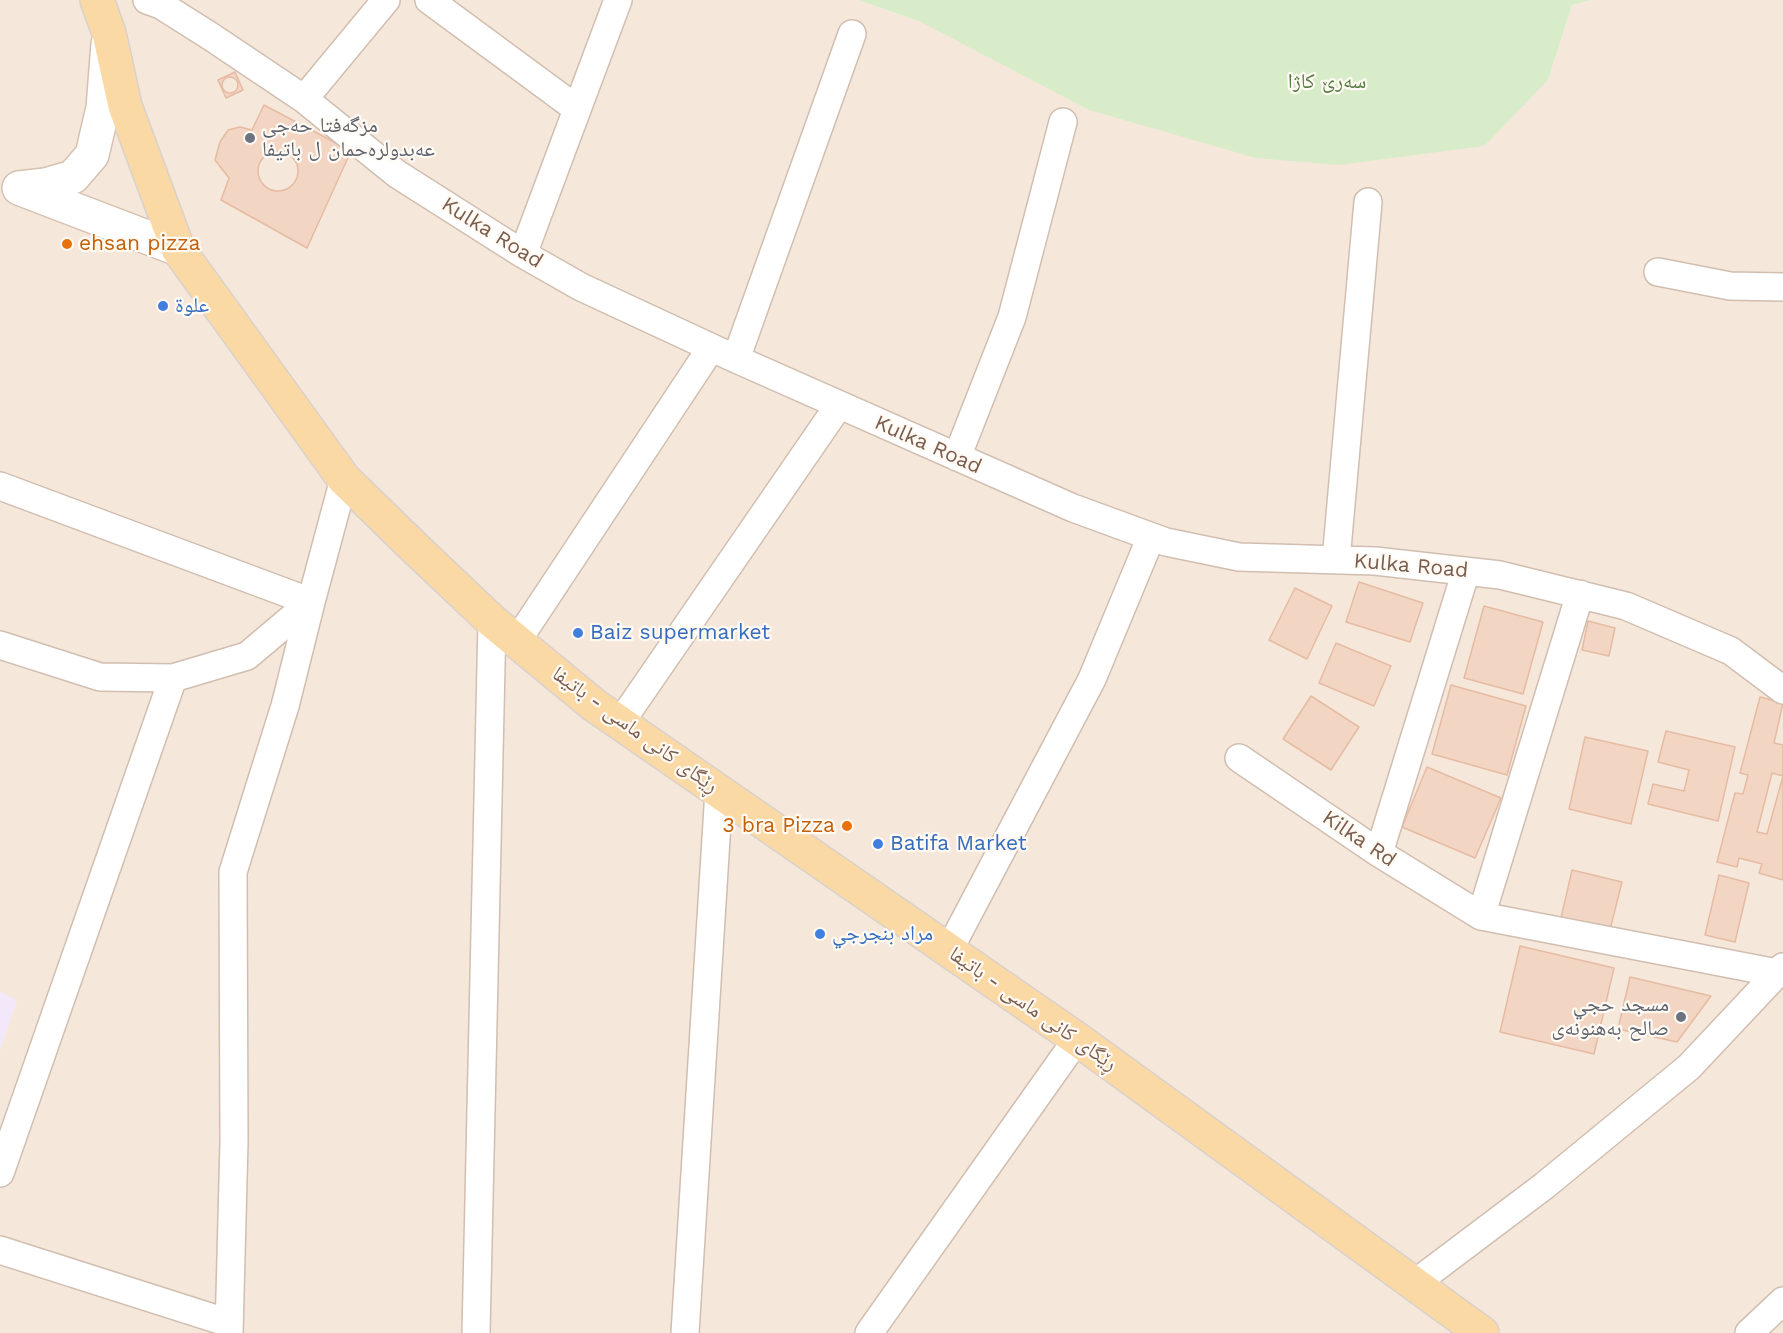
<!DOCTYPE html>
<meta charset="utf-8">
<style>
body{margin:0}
canvas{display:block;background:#fdf6ec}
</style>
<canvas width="1783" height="1333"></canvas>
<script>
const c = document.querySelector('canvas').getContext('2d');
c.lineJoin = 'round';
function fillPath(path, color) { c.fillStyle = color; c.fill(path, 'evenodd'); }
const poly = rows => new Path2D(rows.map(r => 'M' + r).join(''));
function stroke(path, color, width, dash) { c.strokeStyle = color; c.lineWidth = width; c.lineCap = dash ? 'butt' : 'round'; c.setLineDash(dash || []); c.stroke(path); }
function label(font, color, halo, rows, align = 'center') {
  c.font = font + ' "Work Sans","Noto Naskh Arabic",sans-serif'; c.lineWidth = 4.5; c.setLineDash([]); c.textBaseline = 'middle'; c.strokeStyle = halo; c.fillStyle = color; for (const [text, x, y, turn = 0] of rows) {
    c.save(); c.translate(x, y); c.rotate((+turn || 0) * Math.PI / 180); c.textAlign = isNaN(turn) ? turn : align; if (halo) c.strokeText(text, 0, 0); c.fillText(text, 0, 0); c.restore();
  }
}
fillPath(poly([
 [0,0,858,0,921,22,1548,80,1572,5,1591,0,1783,0,1783,1333,0,1333]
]), '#f5e8da');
fillPath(poly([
 [0,992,17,1000,0,1051]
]), '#f3e8fa');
fillPath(poly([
 [858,0,1591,0,1572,5,1548,80,1484,146,1339,165,1256,158,1089,110,921,22]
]), '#d8ecc9');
const building = poly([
 [235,72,243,90,226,98,218,80,235,72],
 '222 85a8 8 0 1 1 16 0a8 8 0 1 1-16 0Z',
 [264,105,351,151,307,248,221,200,229,178,215,160,220,142,228,130,240,127,252,130,264,105],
 '258 171a20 20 0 1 1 40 0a20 20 0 1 1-40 0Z',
 [1359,582,1423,603,1410,642,1346,622,1359,582],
 [1295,588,1332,606,1307,659,1269,640,1295,588],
 [1484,606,1543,622,1523,694,1464,678,1484,606],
 [1588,621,1615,628,1609,656,1582,650,1588,621],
 [1336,643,1391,666,1374,706,1319,683,1336,643],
 [1451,685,1526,706,1507,775,1432,754,1451,685],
 [1311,696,1359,727,1331,770,1283,739,1311,696],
 [1760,697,1783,703,1774,743,1783,745,1783,880,1759,873,1762,864,1739,858,1737,867,1717,862,1735,793,1743,794,1748,775,1740,773,1760,697],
 [1772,773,1783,776,1767,834,1757,832,1772,773],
 [1666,731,1735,747,1718,821,1648,804,1653,784,1684,791,1689,770,1658,762,1666,731],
 [1585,737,1648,751,1631,824,1569,809,1585,737],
 [1427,767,1501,798,1475,858,1402,827,1427,767],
 [1572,870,1622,882,1610,930,1561,918,1572,870],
 [1719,875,1749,883,1735,942,1705,935,1719,875],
 [1520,946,1614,968,1594,1054,1500,1032,1520,946],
 [1630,977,1711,996,1677,1042,1618,1029,1630,977]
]);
fillPath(building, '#f3d5c3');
stroke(building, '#e6bba3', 1.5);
const minor = poly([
 [147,0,161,5,210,36,304,99,397,174,523,254,581,287,736,359,1073,508,1166,542,1239,557,1375,561,1500,575,1626,606,1731,651,1783,690],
 [429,0,577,109],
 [304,99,386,0],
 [523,254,618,0],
 [1658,272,1730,286,1783,287],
 [736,359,852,34],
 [957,457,1012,317,1063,122],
 [0,486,311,602],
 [1336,560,1368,202],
 [517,641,711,348],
 [0,645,100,677,173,678,247,656,311,602],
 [620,723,839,405],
 [1239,758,1379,853,1481,916,1777,973],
 [1379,853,1466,571],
 [1481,916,1580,594],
 [949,950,1092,679,1151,537],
 [0,1173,173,678],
 [0,1250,229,1323],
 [1414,1284,1544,1186,1689,1067,1783,967],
 [229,1333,234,1142,233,872,285,706,311,602,344,479],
 [476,1333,492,621],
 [685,1333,719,791],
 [869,1333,1077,1039],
 [1749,1333,1783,1301]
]);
const secondary = poly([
 [19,188,45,185,73,177,92,155,103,108,108,44],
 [21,189,178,249]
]);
const primary = poly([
 [97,0,109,33,125,106,178,249,344,479,417,550,492,621,594,705,1077,1039,1482,1333]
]);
stroke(minor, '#d1beb0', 30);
stroke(secondary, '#d6c0b0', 36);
stroke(primary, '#dad1cd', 36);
stroke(minor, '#fff', 27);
stroke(secondary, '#fff', 33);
stroke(primary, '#fbd9a5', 33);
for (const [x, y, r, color] of [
 [250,138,6,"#6b7280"],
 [67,244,6,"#e8710a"],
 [163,306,6,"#3f7fe0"],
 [578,633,6,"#3f7fe0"],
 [847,826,6,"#e8710a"],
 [878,844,6,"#3f7fe0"],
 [820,934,6,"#3f7fe0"],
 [1681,1017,6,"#6b7280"]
]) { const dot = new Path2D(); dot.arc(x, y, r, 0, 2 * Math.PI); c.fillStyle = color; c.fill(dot); stroke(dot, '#fffaf3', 2); }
label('21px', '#537a41', '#fffaf3', [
 ["سەرێ کاژا",1327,82]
]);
label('21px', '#5b616d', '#fffaf3', [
 ["مزگەفتا حەجی",262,126],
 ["عەبدولرەحمان ل باتیفا",262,150],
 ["مسجد حجي",1669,1005,"right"],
 ["صالح بەھنونەی",1669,1029,"right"]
], 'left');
label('21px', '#7a5c4d', '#fffaf3', [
 ["Kulka Road",492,233,32],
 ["Kulka Road",928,445,24],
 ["Kulka Road",1411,566,5],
 ["ڕێگای کانی ماسی - باتيفا",635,730,36],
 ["Kilka Rd",1359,839,34],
 ["ڕێگای کانی ماسی - باتيفا",1033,1009,35]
]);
label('21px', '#c56008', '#fffaf3', [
 ["ehsan pizza",79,244],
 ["3 bra Pizza",835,826,"right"]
], 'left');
label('21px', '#366cbe', '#fffaf3', [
 ["علوة",175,306],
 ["Baiz supermarket",590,633],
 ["Batifa Market",890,844],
 ["مراد بنجرجي",832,934]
], 'left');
</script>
